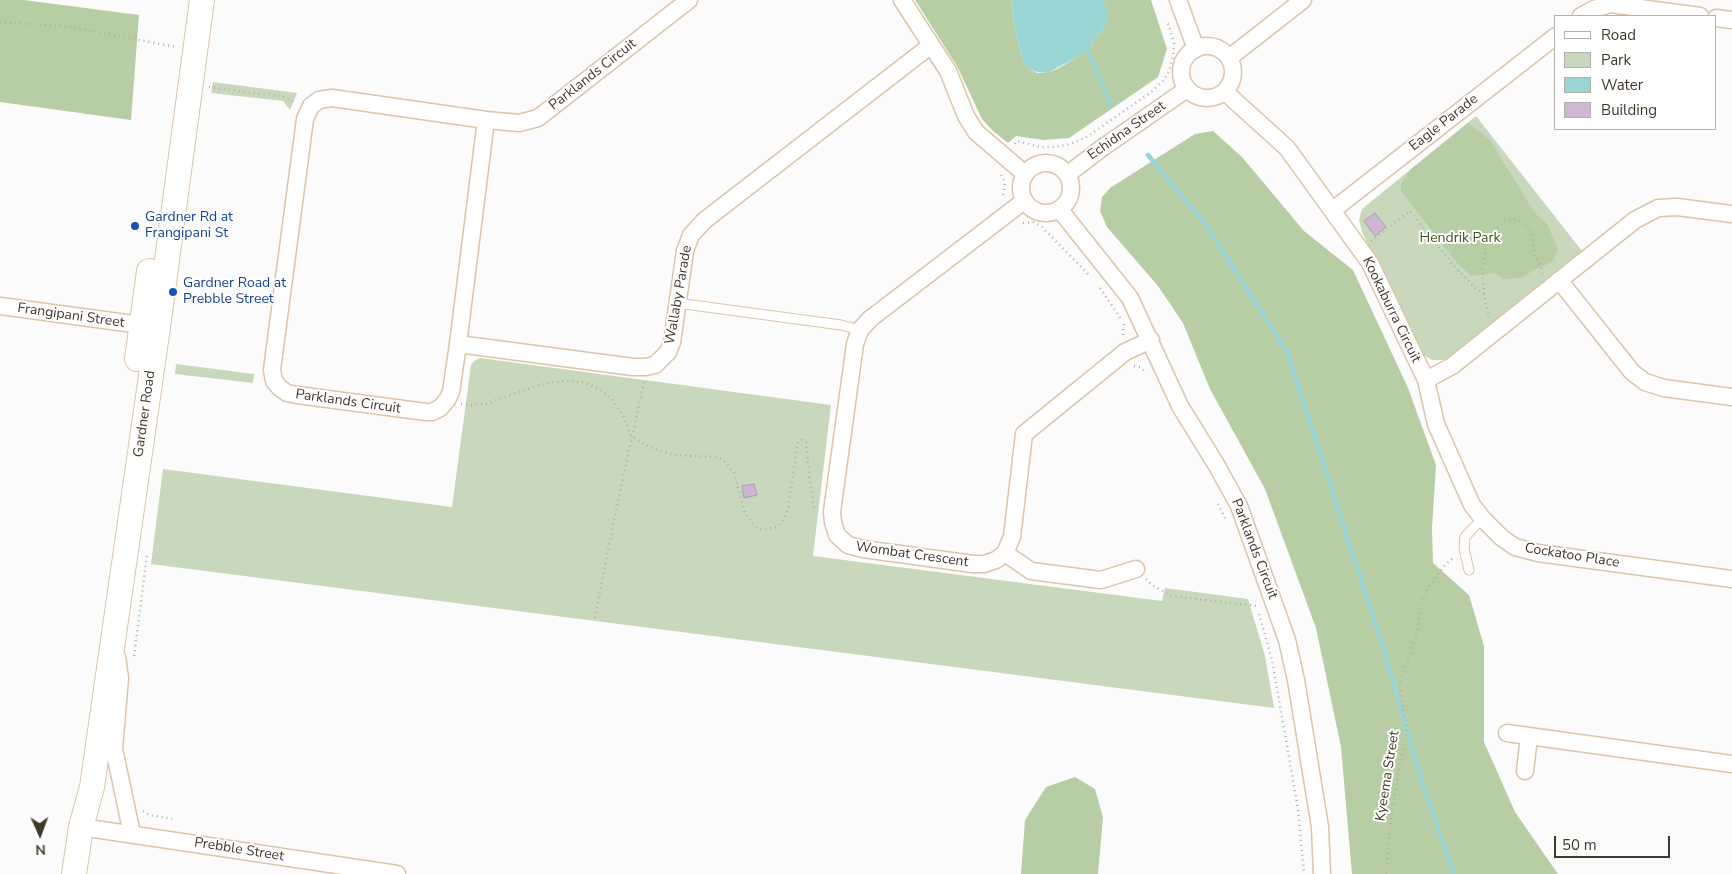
<!DOCTYPE html>
<style>
body{margin:0}
#map{position:relative;width:1732px;height:874px;overflow:hidden;background:#fbfbfb;font-family:"Nunito Sans",sans-serif}
canvas{display:block}
.legend{position:absolute;left:1554px;top:15px;width:162px;height:115px;box-sizing:border-box;background:#fff;border:1px solid #b3afab;margin:0;padding:6px 9px;list-style:none;font-size:15px;color:#41382c}
.legend li{display:flex;align-items:center;gap:10px;height:25px}
.legend b{width:25px;border:1px solid #b3afab}
.north{position:absolute;left:15px;top:809px;width:50px;height:50px;-webkit-text-stroke:4px #fff;paint-order:stroke;rotate:178deg;font-size:14px;font-weight:700;line-height:20px;text-align:center;color:#41382c}
.north::after{content:'';display:block;margin:auto;width:18px;height:22px;background:#41382c;clip-path:polygon(50% 0,100% 100%,50% 72%,0 100%)}
.scale{position:absolute;left:1554px;top:836px;width:116px;height:22px;box-sizing:border-box;border:2px solid #41382c;border-top:0;padding-left:6px;font-size:15px;line-height:18px;white-space:nowrap;color:#41382c;-webkit-text-stroke:4px #fff;paint-order:stroke}
</style>
<div id="map">
<canvas width="1732" height="874"></canvas>
<ul class="legend">
<li><b style="height:6px;background:#fff"></b>Road</li>
<li><b style="height:14px;background:#c8d8bc"></b>Park</li>
<li><b style="height:14px;background:#9ad5d5"></b>Water</li>
<li><b style="height:14px;background:#cfb7d3"></b>Building</li>
</ul>
<div class="north">N</div>
<div class="scale">50 m</div>
</div>
<script>
const c = document.querySelector('canvas').getContext('2d');
c.lineJoin = 'round';
function fillPath(path, color) { c.fillStyle = color; c.fill(path, 'evenodd'); }
const poly = rows => new Path2D(rows.map(r => 'M' + r).join(''));
function stroke(path, color, width, dash) { c.strokeStyle = color; c.lineWidth = width; c.lineCap = dash ? 'butt' : 'round'; c.setLineDash(dash || []); c.stroke(path); }
function label(font, color, halo, rows, align = 'center') {
  c.font = font + ' "Nunito Sans",sans-serif'; c.lineWidth = 4; c.setLineDash([]); c.textBaseline = 'middle'; c.strokeStyle = halo; c.fillStyle = color; for (const [text, x, y, turn = 0] of rows) {
    c.save(); c.translate(x, y); c.rotate((+turn || 0) * Math.PI / 180); c.textAlign = isNaN(turn) ? turn : align; if (halo) c.strokeText(text, 0, 0); c.fillText(text, 0, 0); c.restore();
  }
}
fillPath(poly([
 [213,82,297,93,290,110,283,101,211,93],
 [1476,116,1582,251,1454,355,1444,360,1432,360,1424,355,1417,347,1362,232,1359,220,1362,209],
 [480,358,831,405,813,556,1162,601,1165,588,1248,599,1265,656,1274,708,151,564,163,469,452,507,471,365,474,361],
 [176,364,254,374,253,383,175,374]
]), '#c8d8bc');
fillPath(poly([
 [0,0,24,0,139,15,131,120,0,102],
 [915,0,1011,0,1015,28,1023,61,1029,69,1037,73,1047,73,1057,69,1076,58,1087,50,1107,22,1107,8,1102,0,1151,0,1167,49,1158,77,1069,138,1043,140,1016,136,1008,143,992,130,982,119,957,66],
 [1468,123,1489,139,1535,213,1547,224,1558,249,1552,262,1532,271,1522,278,1502,279,1499,275,1494,273,1471,276,1457,263,1401,191,1401,184,1410,170],
 [1213,131,1242,157,1304,231,1353,270,1408,388,1436,465,1432,528,1433,563,1469,595,1484,646,1484,742,1515,812,1558,874,1352,874,1341,747,1316,628,1265,489,1210,389,1183,323,1158,286,1107,227,1100,211,1102,197,1110,188,1195,134],
 [1075,777,1095,789,1103,817,1098,874,1021,874,1025,820,1046,787]
]), '#b7cda4');
fillPath(poly([
 [1011,0,1102,0,1107,8,1107,22,1087,50,1076,58,1047,73,1037,72,1029,69,1023,61,1015,28]
]), '#9ad5d5');
stroke(poly([
 [1085,43,1110,103],
 [1148,155,1204,222,1287,352,1384,650,1422,782,1454,874]
]), '#9ad5d5', 4.5);
const building = poly([
 [1375,213,1386,227,1375,236,1364,221,1375,213],
 [754,484,757,495,744,498,742,486,754,484]
]);
fillPath(building, '#cfb7d3');
stroke(building, '#af98b3', 1);
const lane = poly([
 [677,303,841,325,860,330],
 [1469,570,1464,549,1465,537,1473,528,1483,519]
]);
const street = poly([
 [902,0,948,71,966,116,976,132,1025,174],
 [1178,0,1196,49],
 [1581,16,1594,9,1610,4,1700,16],
 [1716,18,1732,20],
 '1181 72a26 26 0 1 1 52 0a26 26 0 1 1-52 0Z',
 [1229,58,1303,0],
 [1225,92,1287,148,1370,263,1426,380,1436,424,1472,505,1483,519,1502,538,1515,547,1538,553,1732,579],
 [486,120,458,344,451,392,447,400,440,408,432,412,426,412,297,395,287,393,280,388,274,381,272,370,305,119,311,106,319,100,332,98,486,120,519,123,538,118,689,0],
 '1021 188a25 25 0 1 1 50 0a25 25 0 1 1-50 0Z',
 [1068,174,1102,148,1187,89],
 [1024,201,870,319,860,330,855,344,832,512,833,522,837,535,848,545,863,549,973,564,984,564,996,560,1005,553,1012,537,1024,434,1125,352,1151,340],
 [1060,210,1130,298,1180,406,1217,466,1239,506,1287,640,1296,680,1320,827,1322,874],
 [1333,210,1556,36],
 [1559,280,1632,372,1645,382,1664,388,1732,397],
 [0,306,141,325],
 [458,344,633,367,646,367,655,365,668,352,672,342,685,251,691,235,705,220,930,46],
 [1426,380,1452,366,1635,220,1658,208,1677,207,1732,214],
 [1005,553,1031,571,1101,580,1136,569],
 [117,657,120,678,114,749,132,834],
 [1507,733,1732,764],
 [1525,771,1529,737],
 [81,827,397,874]
]);
const secondary = poly([
 [137,359,149,271],
 [74,874,81,827,92,787,158,327,202,0]
]);
stroke(lane, '#dcc4a8', 11);
stroke(street, '#dcc4a8', 19);
stroke(secondary, '#dcc4a8', 26);
stroke(poly([
 [0,22,64,26,176,47],
 [209,87,284,97,296,103],
 [1015,144,1017,141,1040,147,1052,147,1067,145,1085,138,1150,93,1164,80,1169,71,1173,56,1174,43,1168,23],
 [1001,175,1005,182,1003,196],
 [1023,223,1033,222,1042,227,1090,276],
 [1371,241,1410,211,1454,266,1476,289,1484,294,1489,318],
 [1100,288,1121,319],
 [1484,294,1482,269,1486,246,1494,230,1505,221,1515,219,1520,221,1529,228,1532,234,1535,257,1541,267,1542,274],
 [1123,335,1124,323],
 [1134,366,1140,367,1146,373],
 [461,404,471,405,486,404,533,387,552,382,570,381,586,383,599,389,611,398,623,415,631,436,645,445,660,451,675,455,714,457,722,459,734,473,745,514,756,527,762,530,777,527,784,519,788,508,798,442,802,440,806,442,810,483,814,508,816,509],
 [1218,504,1226,520],
 [1146,579,1152,585,1171,596,1257,606],
 [1259,614,1272,660,1298,809,1304,874],
 [595,618,613,524,644,382],
 [134,656,147,555],
 [143,811,149,815,172,819],
 [1386,874,1392,809,1407,730,1399,686,1416,636,1422,601,1428,588,1445,565,1454,557]
]), '#b2afaa', 2.5, [1, 4]);
stroke(lane, '#fff', 9);
stroke(street, '#fff', 16);
stroke(secondary, '#fff', 24);
for (const [x, y, r, color] of [
 [135,226,5,"#1a4fb4"],
 [173,292,5,"#1a4fb4"]
]) { const dot = new Path2D(); dot.arc(x, y, r, 0, 2 * Math.PI); c.fillStyle = color; c.fill(dot); stroke(dot, '#fff', 2); }
label('14px', '#41382c', '#fff', [
 ["Parklands Circuit",593,75,-38],
 ["Eagle Parade",1444,123,-38],
 ["Echidna Street",1127,131,-35],
 ["Wallaby Parade",679,295,-80],
 ["Kookaburra Circuit",1391,310,64],
 ["Frangipani Street",71,316,8],
 ["Parklands Circuit",348,402,8],
 ["Gardner Road",145,414,-82],
 ["Parklands Circuit",1254,549,69],
 ["Wombat Crescent",912,555,8],
 ["Cockatoo Place",1572,556,9],
 ["Kyeema Street",1388,776,-81],
 ["Prebble Street",239,850,9]
]);
label('14px', '#164399', '#fff', [
 ["Gardner Rd at",145,218],
 ["Frangipani St",145,234],
 ["Gardner Road at",183,284],
 ["Prebble Street",183,300]
], 'left');
label('14px', '#3c581d', '#fff', [
 ["Hendrik Park",1460,239]
]);
</script>
